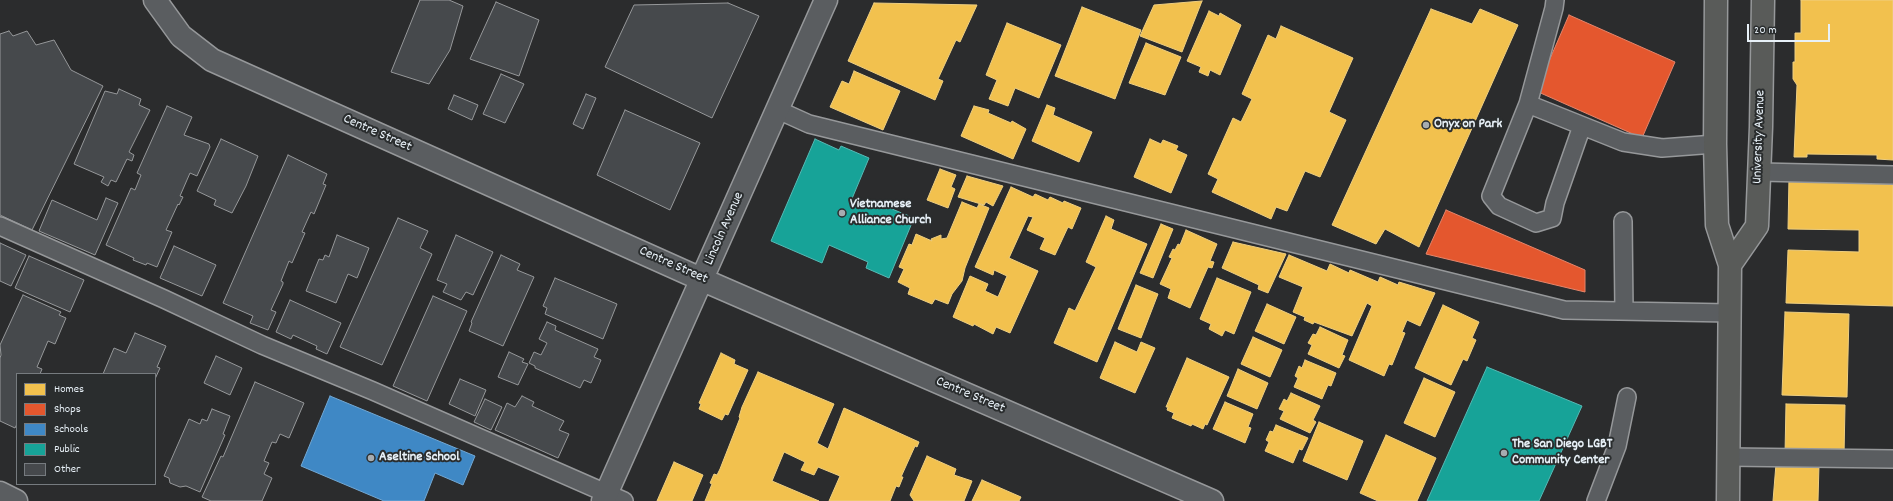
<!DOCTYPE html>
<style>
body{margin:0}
#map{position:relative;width:1893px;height:501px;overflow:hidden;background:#2b2c2d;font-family:Dekko,sans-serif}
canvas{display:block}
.legend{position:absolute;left:16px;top:373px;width:140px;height:112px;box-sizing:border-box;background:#2a2d2e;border:1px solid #767b7f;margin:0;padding:5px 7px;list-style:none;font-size:12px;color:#e8f1f8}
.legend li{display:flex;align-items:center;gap:8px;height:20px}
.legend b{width:20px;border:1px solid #767b7f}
.scale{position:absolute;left:1747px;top:24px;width:83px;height:18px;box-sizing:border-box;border:2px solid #e8f1f8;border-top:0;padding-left:5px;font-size:12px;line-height:14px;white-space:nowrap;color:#e8f1f8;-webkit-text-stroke:3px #2a2d2e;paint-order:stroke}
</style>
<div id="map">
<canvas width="1893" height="501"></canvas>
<ul class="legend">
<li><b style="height:11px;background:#f2c14e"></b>Homes</li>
<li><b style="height:11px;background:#e4572e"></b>Shops</li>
<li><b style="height:11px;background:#3f88c5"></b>Schools</li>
<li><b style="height:11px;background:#17a398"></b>Public</li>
<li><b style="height:11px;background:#46494c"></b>Other</li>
</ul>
<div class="scale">20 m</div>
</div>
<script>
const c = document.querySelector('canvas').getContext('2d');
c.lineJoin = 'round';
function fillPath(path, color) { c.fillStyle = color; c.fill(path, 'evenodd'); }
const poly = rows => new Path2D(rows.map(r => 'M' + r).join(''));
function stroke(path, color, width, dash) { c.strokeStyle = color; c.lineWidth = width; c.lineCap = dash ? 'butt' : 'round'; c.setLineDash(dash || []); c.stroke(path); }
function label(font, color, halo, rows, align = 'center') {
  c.font = font + ' Dekko,sans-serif'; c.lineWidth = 4; c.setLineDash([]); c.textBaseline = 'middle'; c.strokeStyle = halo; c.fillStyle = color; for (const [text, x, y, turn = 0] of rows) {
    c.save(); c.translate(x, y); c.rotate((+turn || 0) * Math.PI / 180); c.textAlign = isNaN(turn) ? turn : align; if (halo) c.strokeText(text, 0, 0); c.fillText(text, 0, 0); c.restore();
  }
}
const homes = poly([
 [1801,0,1893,0,1893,160,1877,159,1877,155,1807,154,1807,157,1794,157,1797,85,1793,79,1793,62,1795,62,1795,33,1801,33,1801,0],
 [1202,1,1182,52,1140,36,1154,5,1202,1],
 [874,3,977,5,960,42,956,40,938,79,943,81,935,100,848,61,874,3],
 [1082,7,1141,30,1115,99,1055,76,1082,7],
 [1431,9,1472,24,1480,9,1518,25,1419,247,1385,229,1376,244,1332,225,1431,9],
 [1209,11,1219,16,1220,13,1241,25,1220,75,1210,70,1208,76,1199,72,1201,67,1187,61,1209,11],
 [1007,23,1061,45,1039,98,1015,88,1008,106,989,99,997,80,986,75,1007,23],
 [1281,26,1353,58,1329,112,1346,120,1320,177,1305,171,1287,211,1276,207,1271,219,1212,192,1218,179,1208,174,1233,118,1241,122,1252,99,1242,94,1268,35,1276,39,1281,26],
 [1146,43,1181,57,1165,95,1129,83,1146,43],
 [854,71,900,91,883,130,830,107,842,81,849,84,854,71],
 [1047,105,1055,108,1053,115,1092,132,1079,162,1032,141,1047,105],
 [974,106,989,110,988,113,1011,123,1012,121,1026,129,1013,159,961,136,974,106],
 [1150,139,1161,144,1163,140,1178,146,1176,150,1187,155,1171,193,1134,177,1150,139],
 [940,169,956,175,951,187,955,189,948,208,927,200,940,169],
 [967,176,1003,186,993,206,986,202,984,205,958,197,967,176],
 [1789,178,1893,180,1893,306,1786,303,1788,250,1859,252,1859,230,1788,229,1789,178],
 [1011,187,1033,197,1035,194,1048,200,1050,197,1063,203,1064,201,1081,208,1072,229,1068,227,1055,255,1040,249,1045,238,1027,230,1033,217,1028,216,1009,258,1038,271,1010,333,996,327,993,334,974,324,973,326,953,317,970,276,988,284,985,291,998,297,1007,276,994,270,993,275,975,267,1011,187],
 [962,202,977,208,979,204,989,208,965,268,962,281,952,294,948,304,935,299,932,304,908,294,910,288,898,282,904,269,899,267,909,244,912,245,916,234,932,241,931,239,941,235,941,239,947,238,962,202],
 [1106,216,1114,220,1111,229,1147,244,1097,362,1054,343,1069,308,1075,311,1096,267,1086,262,1106,216],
 [1161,224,1173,229,1153,278,1140,273,1161,224],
 [1186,230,1217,244,1210,261,1214,262,1212,268,1208,267,1190,308,1168,298,1171,289,1160,284,1172,258,1169,257,1173,249,1175,250,1178,244,1180,245,1186,230],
 [1233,242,1286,254,1268,293,1258,289,1259,285,1222,268,1233,242],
 [1289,255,1327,271,1330,264,1349,273,1350,270,1378,282,1380,277,1398,285,1399,282,1435,293,1420,326,1407,320,1402,332,1405,333,1392,365,1389,364,1384,376,1349,360,1372,306,1367,303,1352,336,1314,322,1313,324,1304,320,1305,317,1293,312,1303,287,1279,277,1289,255],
 [1217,278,1251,292,1234,334,1225,330,1222,336,1209,329,1211,324,1200,319,1217,278],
 [1136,285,1158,294,1141,338,1118,329,1136,285],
 [1267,304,1296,317,1284,344,1255,331,1267,304],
 [1443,305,1479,322,1472,338,1476,340,1467,361,1463,359,1451,385,1415,368,1443,305],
 [1785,312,1849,314,1847,397,1782,395,1785,312],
 [1320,327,1348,340,1342,355,1345,356,1339,368,1308,354,1312,345,1308,343,1313,334,1316,335,1320,327],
 [1253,337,1282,350,1270,377,1241,364,1253,337],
 [1115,342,1137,352,1141,342,1155,348,1135,393,1100,378,1115,342],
 [721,353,735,360,734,364,748,370,728,415,725,414,722,420,699,409,701,404,699,403,721,353],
 [1187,358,1229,377,1207,425,1205,424,1203,429,1192,424,1191,426,1172,418,1174,413,1167,410,1168,407,1166,407,1187,358],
 [1305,360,1336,373,1331,386,1328,385,1322,399,1294,387,1298,378,1295,376,1299,366,1302,368,1305,360],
 [1238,369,1268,383,1257,409,1227,396,1238,369],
 [758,372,834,404,817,443,828,449,844,408,919,442,917,447,915,446,901,477,903,477,899,487,896,486,890,501,829,501,840,476,818,467,814,475,801,470,805,462,784,452,772,481,819,501,705,501,712,484,710,483,714,474,717,475,720,469,740,418,739,417,742,407,758,372],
 [1424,378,1455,392,1435,437,1404,423,1424,378],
 [1291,393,1320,406,1313,420,1316,422,1310,433,1280,419,1284,411,1279,409,1284,399,1287,401,1291,393],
 [1225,402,1253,414,1248,427,1251,428,1245,443,1213,429,1225,402],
 [1786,404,1845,405,1844,455,1785,454,1786,404],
 [1319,422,1363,441,1347,480,1303,461,1319,422],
 [1276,425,1308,438,1302,450,1299,449,1293,463,1265,451,1269,442,1266,440,1270,431,1273,432,1276,425],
 [1386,435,1436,458,1417,501,1378,501,1360,493,1386,435],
 [927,456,956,469,954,475,972,481,964,501,914,501,910,495,927,456],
 [674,462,703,475,692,501,657,501,674,462],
 [1776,464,1819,464,1818,501,1773,501,1776,464],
 [982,480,1021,497,1019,501,972,501,982,480]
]);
fillPath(homes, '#f2c14e');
stroke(homes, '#efcf81', 1);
const shops = poly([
 [1569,15,1675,62,1642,138,1536,91,1569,15],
 [1446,210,1585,270,1585,292,1426,254,1446,210]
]);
fillPath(shops, '#e4572e');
stroke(shops, '#e5856b', 1);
const schools = poly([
 [330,396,475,456,463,485,435,473,424,501,384,501,301,466,330,396]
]);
fillPath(schools, '#3f88c5');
stroke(schools, '#72a8d4', 1);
const public = poly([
 [815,139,839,150,841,146,869,158,851,201,867,208,870,200,914,218,889,278,866,268,868,262,829,245,822,263,771,241,815,139],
 [1487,367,1582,406,1539,501,1427,501,1487,367]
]);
fillPath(public, '#17a398');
stroke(public, '#56bab5', 1);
const building = poly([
 [420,0,449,0,463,6,450,50,429,84,391,72,420,0],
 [496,2,539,20,519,76,470,59,496,2],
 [728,3,759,16,712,118,605,67,634,5,728,3],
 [9,31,13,36,27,31,36,45,54,40,71,70,103,86,32,230,0,215,0,34,9,31],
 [501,74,524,84,505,123,483,114,501,74],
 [119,89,141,99,139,105,150,110,129,152,134,155,132,161,127,159,116,182,111,180,108,186,101,182,104,177,74,164,105,91,117,94,119,89],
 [586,94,596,98,583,129,573,124,586,94],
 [454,95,478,105,472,120,448,109,454,95],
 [167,106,192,117,184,135,209,144,210,147,197,176,190,173,180,196,183,197,179,205,178,204,166,230,172,232,157,267,147,263,146,265,133,260,134,258,106,245,131,188,135,190,141,175,137,173,167,106],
 [625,110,700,143,670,210,597,175,625,110],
 [221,139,258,156,246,186,232,213,214,205,216,200,197,191,221,139],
 [288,155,327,174,323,184,326,185,314,214,311,212,302,232,305,233,292,263,289,261,281,281,283,282,283,284,271,310,276,312,268,330,250,323,253,316,223,303,288,155],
 [106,198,118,203,95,255,39,231,52,200,97,220,106,198],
 [398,218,428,231,420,248,432,254,382,365,340,347,398,218],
 [337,235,369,248,357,278,348,274,336,303,306,291,319,259,323,260,325,255,329,257,337,235],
 [456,235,493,252,473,295,466,292,461,300,443,292,447,284,437,280,456,235],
 [0,243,26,255,11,286,0,281,0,243],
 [174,246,216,265,202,296,160,278,174,246],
 [501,255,520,264,517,270,534,277,503,346,469,331,472,323,471,322,501,255],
 [29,256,84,280,70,312,15,288,29,256],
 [555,278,617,304,603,339,545,314,547,308,543,306,555,278],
 [23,295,61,312,59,315,66,318,55,344,48,341,37,367,42,369,40,374,17,374,17,424,15,428,0,421,0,358,1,355,0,345,23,295],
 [433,296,467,311,427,401,393,386,433,296],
 [290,300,341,323,327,354,316,349,317,346,293,335,291,339,276,332,290,300],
 [547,322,556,326,555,330,598,349,594,357,601,360,591,383,584,380,580,388,535,368,535,366,529,363,534,352,541,355,547,343,539,339,547,322],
 [135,333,166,346,157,367,160,368,155,379,155,374,103,374,114,348,126,353,135,333],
 [509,352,524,359,522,362,528,364,518,385,498,377,509,352],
 [216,356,242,368,230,395,204,383,216,356],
 [460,379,486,390,475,416,449,404,460,379],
 [255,382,304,403,289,438,280,434,276,443,272,442,264,461,269,463,264,474,272,478,262,501,211,501,202,497,221,456,223,457,255,382],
 [522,396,534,402,532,406,564,421,559,430,569,434,558,458,495,430,507,403,515,407,522,396],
 [485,399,502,407,491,430,474,422,485,399],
 [212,409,230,416,223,434,225,435,200,492,186,486,180,487,170,483,169,478,164,476,189,419,200,424,202,419,207,421,212,409]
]);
fillPath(building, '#46494c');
stroke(building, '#96989a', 1);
const service = poly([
 [1555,0,1554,8,1528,104,1491,196,1499,206,1536,223,1552,218,1555,203,1582,126],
 [1528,104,1623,142,1662,148,1715,144],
 [778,110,809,124,1564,310,1730,313],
 [1760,172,1893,175],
 [1623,221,1624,311],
 [0,226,164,299,262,345,373,391,624,501],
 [1728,457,1893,459],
 [1596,501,1617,446,1627,397]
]);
const tertiary = poly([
 [155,0,181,36,212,60,703,280,1212,501],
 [603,501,826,0]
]);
const secondary = poly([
 [0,493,16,501]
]);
const primary = poly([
 [1716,0,1715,144,1717,225,1730,265,1728,501],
 [1730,265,1757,226,1761,127,1763,0]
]);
stroke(service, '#96989a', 20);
stroke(tertiary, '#96989a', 25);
stroke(secondary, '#96989a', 25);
stroke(primary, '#96989a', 25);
stroke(service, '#5a5d60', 17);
stroke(tertiary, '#5a5d60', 22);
stroke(secondary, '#5a5d60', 22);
stroke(primary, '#595b59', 22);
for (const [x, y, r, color] of [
 [1426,125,4,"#a6acb1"],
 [842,213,4,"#a6acb1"],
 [1504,453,4,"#a6acb1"],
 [371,458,4,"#a6acb1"]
]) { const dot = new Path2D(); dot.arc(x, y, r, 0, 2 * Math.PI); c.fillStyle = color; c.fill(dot); stroke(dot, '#2a2d2e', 1.5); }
label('bold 14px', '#e8f1f8', '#2a2d2e', [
 ["Onyx on Park",1434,125],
 ["Vietnamese",850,205],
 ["Alliance Church",850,221],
 ["The San Diego LGBT",1512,445],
 ["Community Center",1512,461],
 ["Aseltine School",379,458]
], 'left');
label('14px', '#e8f1f8', '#2a2d2e', [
 ["Centre Street",377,134,24],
 ["University Avenue",1760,137,-88],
 ["Lincoln Avenue",725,229,-66],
 ["Centre Street",673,266,24],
 ["Centre Street",970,396,23]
]);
</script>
